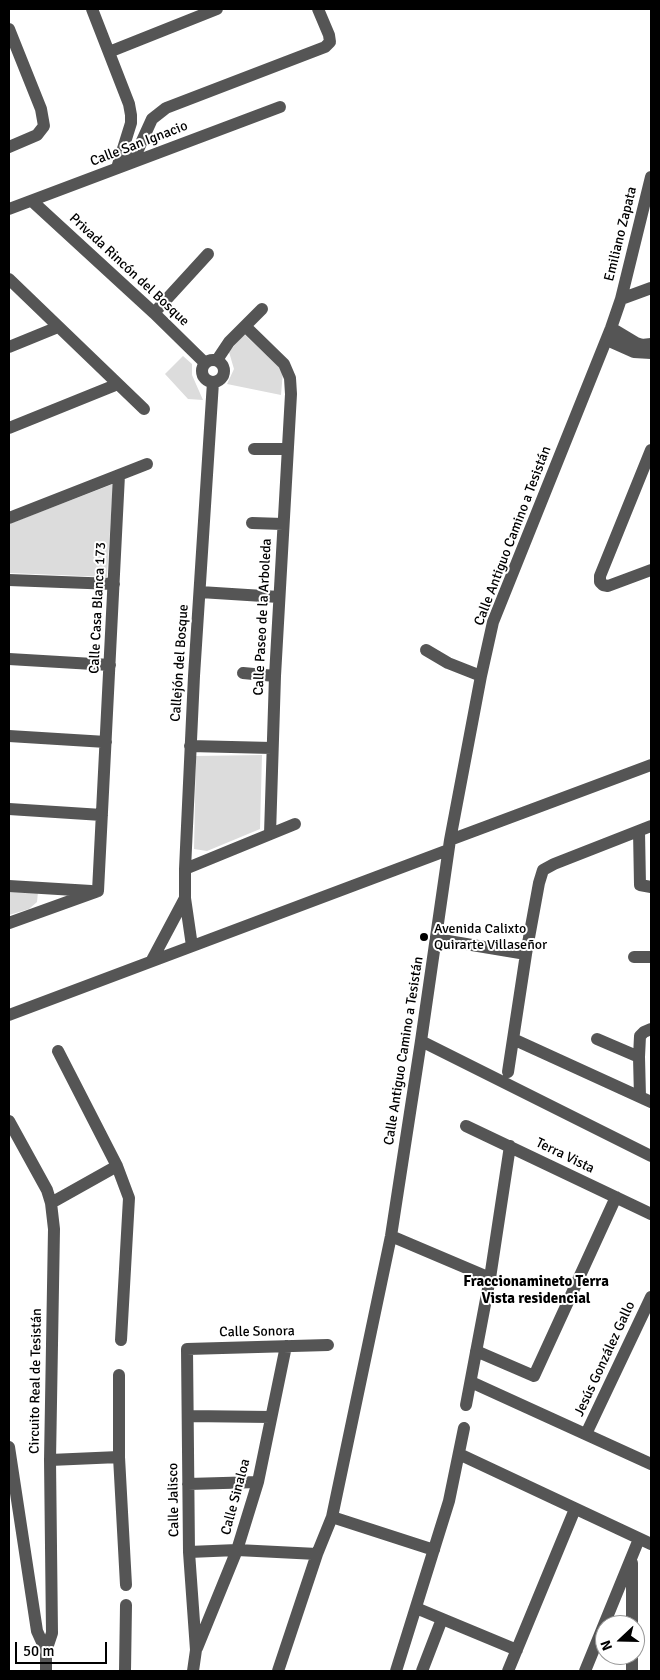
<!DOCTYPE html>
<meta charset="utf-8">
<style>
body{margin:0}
#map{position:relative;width:660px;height:1680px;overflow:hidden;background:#fff;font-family:Signika,sans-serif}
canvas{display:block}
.frame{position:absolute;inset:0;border:10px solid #000;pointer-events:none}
.north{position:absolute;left:595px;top:1615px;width:50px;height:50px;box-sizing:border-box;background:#fff;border:1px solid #999;border-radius:50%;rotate:249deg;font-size:14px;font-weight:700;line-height:20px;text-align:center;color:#000}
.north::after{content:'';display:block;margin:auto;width:18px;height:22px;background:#000;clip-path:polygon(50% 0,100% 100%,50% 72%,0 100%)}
.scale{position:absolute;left:15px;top:1642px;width:92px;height:22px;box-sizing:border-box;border:2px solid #000;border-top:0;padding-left:6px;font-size:15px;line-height:18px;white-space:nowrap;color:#000;-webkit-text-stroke:4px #fff;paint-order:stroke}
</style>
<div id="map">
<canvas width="660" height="1680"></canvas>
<div class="frame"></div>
<div class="north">N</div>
<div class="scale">50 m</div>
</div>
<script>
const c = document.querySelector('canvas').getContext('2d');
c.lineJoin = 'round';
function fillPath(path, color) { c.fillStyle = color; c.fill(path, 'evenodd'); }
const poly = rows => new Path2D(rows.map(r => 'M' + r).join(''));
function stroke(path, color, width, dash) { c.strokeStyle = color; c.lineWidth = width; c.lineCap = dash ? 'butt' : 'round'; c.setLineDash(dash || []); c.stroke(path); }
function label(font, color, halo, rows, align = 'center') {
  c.font = font + ' Signika,sans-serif'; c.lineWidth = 4; c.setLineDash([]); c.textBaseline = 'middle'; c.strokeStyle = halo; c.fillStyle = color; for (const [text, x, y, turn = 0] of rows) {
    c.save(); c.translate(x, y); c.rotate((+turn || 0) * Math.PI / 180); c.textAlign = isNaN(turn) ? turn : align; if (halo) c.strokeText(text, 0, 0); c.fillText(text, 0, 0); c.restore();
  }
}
fillPath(poly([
 [244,334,283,371,281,395,227,384,234,369,229,352],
 [183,356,192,364,192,375,203,400,188,399,165,374],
 [113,484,107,577,9,573,9,524],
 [262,755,260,829,207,851,194,849,196,756],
 [9,890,38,892,37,902,29,909,9,915]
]), '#dcdcdc');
stroke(poly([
 [92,9,129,104,131,115,131,123,117,168],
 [9,29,41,109,44,126,37,135,9,147],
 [109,52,217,9],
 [117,168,137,152,152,119,166,108,325,47,330,42,329,35,318,9],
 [32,201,154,313,205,363],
 [9,209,280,107],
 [9,279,144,409],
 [621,299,651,288],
 [154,313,208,254],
 [245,326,284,364,290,378,291,394,275,676,270,834],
 [611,328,636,343,642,345,651,344],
 [607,340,634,352,651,353],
 [9,347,58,327],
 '202 371a11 11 0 1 1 22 0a11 11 0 1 1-22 0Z',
 [217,360,229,342,262,309],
 [9,428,118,384],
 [254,449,287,449],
 [651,450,600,576,600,582,603,585,608,586,651,570],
 [9,518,147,464],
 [252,523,283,524],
 [9,580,114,584],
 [200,592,279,597],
 [426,650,448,663,481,676],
 [9,659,110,665],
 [243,673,275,676],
 [9,736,106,742],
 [190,746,272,748],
 [9,809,102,815],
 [639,831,640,885,651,887],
 [450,840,651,765],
 [185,869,295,824],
 [9,886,91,891],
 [98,891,119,475],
 [9,923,98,891],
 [436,939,526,954],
 [192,946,185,898,185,869,194,676,213,382],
 [634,957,651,957],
 [152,960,185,898],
 [9,1015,448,850],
 [513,1039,651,1102],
 [597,1039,639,1057],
 [421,1041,651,1156],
 [58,1051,117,1166,129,1198,121,1340],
 [508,1072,526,954,539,883,543,870,554,864,651,826],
 [640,1097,639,1057,640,1036,644,1032,651,1029],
 [9,1121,47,1190,51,1203,54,1229,50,1460,52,1633,46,1651,46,1671],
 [466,1126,651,1214],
 [51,1203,117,1166],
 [391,1236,490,1278],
 [476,1351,534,1376,616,1197],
 [119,1375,119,1457,126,1585],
 [471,1382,651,1464],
 [466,1405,490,1278,510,1146],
 [188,1416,271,1417],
 [586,1434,651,1297],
 [9,1447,37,1631,46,1651],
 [459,1454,651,1544],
 [50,1460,119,1457],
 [188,1484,258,1482],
 [332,1517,434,1550],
 [189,1552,237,1550,317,1554],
 [416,1608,517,1650],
 [632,1625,632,1563],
 [197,1648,237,1550,258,1482,286,1346],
 [125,1671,126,1605],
 [193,1671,196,1650,189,1552,187,1349,328,1345],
 [278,1671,317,1554,332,1517,391,1236,421,1041,450,840,481,676,493,622,611,328,621,299,651,177],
 [396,1671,449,1501,464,1428],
 [422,1671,442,1619],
 [508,1671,575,1509],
 [585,1671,639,1539],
 [632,1671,632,1655]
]), '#555', 12);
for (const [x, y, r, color] of [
 [424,937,5,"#000"]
]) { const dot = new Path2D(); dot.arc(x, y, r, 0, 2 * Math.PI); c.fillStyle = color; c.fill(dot); stroke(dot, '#fff', 2); }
label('14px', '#000', '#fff', [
 ["Calle San Ignacio",139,144,-21],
 ["Emiliano Zapata",621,234,-76],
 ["Privada Rincón del Bosque",129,270,43],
 ["Calle Antiguo Camino a Tesistán",513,536,-69],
 ["Calle Casa Blanca 173",98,608,-87],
 ["Calle Paseo de la Arboleda",263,617,-87],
 ["Callejón del Bosque",180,663,-86],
 ["Calle Antiguo Camino a Tesistán",404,1051,-81],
 ["Terra Vista",565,1156,26],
 ["Calle Sonora",257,1332,-1],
 ["Jesús González Gallo",605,1359,-65],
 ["Circuito Real de Tesistán",36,1381,-89],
 ["Calle Sinaloa",236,1497,-75],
 ["Calle Jalisco",174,1500,-91]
]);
label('14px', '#000', '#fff', [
 ["Avenida Calixto",434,929],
 ["Quirarte Villaseñor",434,945]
], 'left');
label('bold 15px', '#000', '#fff', [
 ["Fraccionamineto Terra",536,1282],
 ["Vista residencial",536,1299]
]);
</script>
